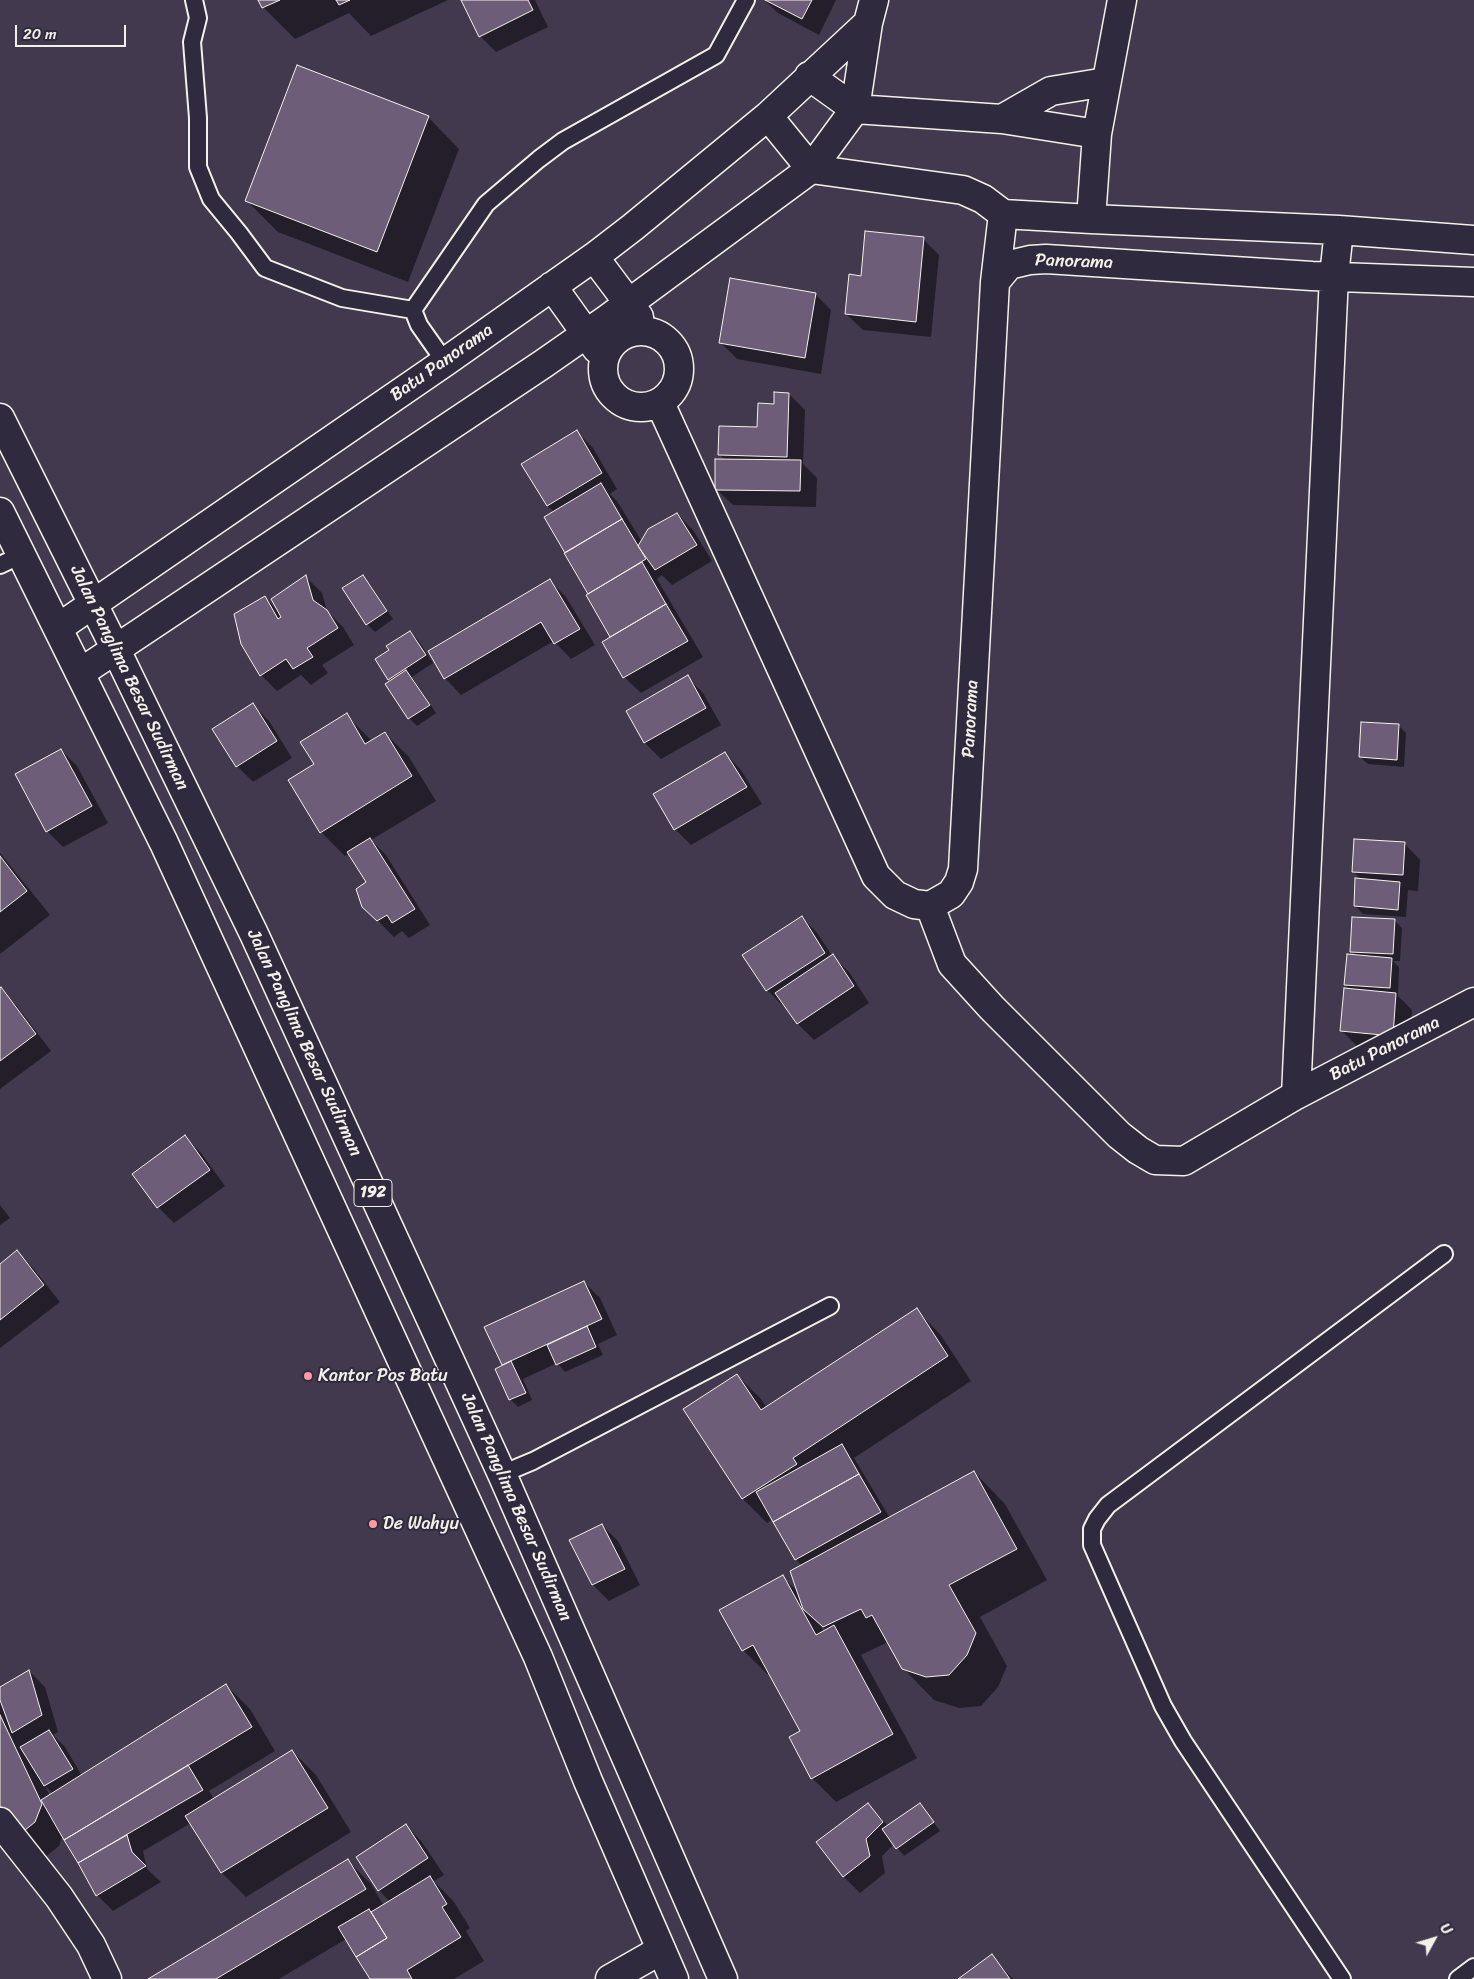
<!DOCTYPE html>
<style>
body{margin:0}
#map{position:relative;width:1474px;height:1979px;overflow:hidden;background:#42394f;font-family:Sriracha,sans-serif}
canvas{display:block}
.north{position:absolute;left:1409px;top:1914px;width:50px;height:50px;-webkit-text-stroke:4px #2f2a3d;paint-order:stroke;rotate:51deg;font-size:14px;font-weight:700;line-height:20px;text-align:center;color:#f4f1e8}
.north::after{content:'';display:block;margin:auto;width:18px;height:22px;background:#f4f1e8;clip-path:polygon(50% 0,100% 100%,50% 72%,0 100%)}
.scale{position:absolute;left:15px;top:25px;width:111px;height:22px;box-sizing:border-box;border:2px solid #f4f1e8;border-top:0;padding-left:6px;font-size:15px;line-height:18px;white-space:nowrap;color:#f4f1e8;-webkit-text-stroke:4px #2f2a3d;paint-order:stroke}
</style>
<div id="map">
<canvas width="1474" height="1979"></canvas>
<div class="north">U</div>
<div class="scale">20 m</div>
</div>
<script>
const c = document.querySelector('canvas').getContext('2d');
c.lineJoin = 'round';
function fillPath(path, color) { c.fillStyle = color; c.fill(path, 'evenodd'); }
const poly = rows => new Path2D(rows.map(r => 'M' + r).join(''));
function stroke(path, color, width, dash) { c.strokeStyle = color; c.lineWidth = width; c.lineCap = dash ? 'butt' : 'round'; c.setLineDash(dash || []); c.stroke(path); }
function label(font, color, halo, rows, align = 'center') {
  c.font = font + ' Sriracha,sans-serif'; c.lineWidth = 4; c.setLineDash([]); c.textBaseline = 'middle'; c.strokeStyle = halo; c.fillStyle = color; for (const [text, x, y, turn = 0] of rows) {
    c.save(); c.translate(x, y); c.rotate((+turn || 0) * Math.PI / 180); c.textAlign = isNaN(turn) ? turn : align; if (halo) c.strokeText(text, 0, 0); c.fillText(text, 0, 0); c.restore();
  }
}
fillPath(poly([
 [260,0,448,0,371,36,349,13,295,39,263,7],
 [462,0,535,0,548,27,496,52,480,36],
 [764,0,836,0,819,35,778,13],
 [428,117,459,149,408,282,278,232,246,200],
 [923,239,939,255,931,337,863,330,846,314,862,277],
 [815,294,831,310,821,374,737,359,721,343],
 [789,394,805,410,803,464,817,478,816,507,733,505,716,489,725,460,719,454,758,429,775,405],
 [577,432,593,448,617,489,610,494,617,501,642,542,677,514,693,530,712,561,672,585,662,575,657,579,703,657,641,693,624,677,612,638,545,517,554,512,548,506,523,465],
 [363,576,370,584,393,619,375,632,367,624],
 [306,577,322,593,327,611,343,627,354,645,322,665,328,673,311,685,301,675,277,691,261,675,265,597,278,611],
 [550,581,566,597,595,645,571,659,554,641,461,695,445,678,430,652],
 [410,632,418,640,433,663,412,677,436,713,417,726,409,718,389,679],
 [687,677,703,693,721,725,661,759,645,743,627,711],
 [253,705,269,721,292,758,253,782,237,766],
 [346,715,372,741,385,733,409,757,436,801,371,840,386,855,430,925,409,938,402,931,394,937,363,906,368,883,349,854,345,856,321,832,316,764],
 [1399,726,1406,733,1404,767,1368,764,1360,757],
 [61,750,77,766,108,823,63,847,47,831],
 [725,753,741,770,762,804,691,845,675,829],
 [1404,843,1420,860,1418,891,1408,890,1406,917,1363,914,1355,906,1362,880,1353,871],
 [0,853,50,915,0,954],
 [802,917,818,934,832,956,849,972,869,1003,814,1040,798,1024,785,1005,783,1006,767,990],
 [1394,920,1402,928,1400,961,1393,961,1399,967,1398,996,1412,1010,1409,1051,1358,1047,1342,1031,1351,990,1345,985,1357,956,1351,951],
 [0,989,16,1005,51,1051,0,1089],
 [185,1137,201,1153,225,1186,174,1223,158,1207],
 [0,1205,10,1218,0,1225],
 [17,1252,33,1268,60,1302,0,1348,0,1265],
 [584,1282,600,1298,617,1335,598,1344,603,1355,565,1372,557,1363,523,1379,532,1400,518,1407,510,1399,503,1364],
 [916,1310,940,1334,971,1381,854,1458,890,1518,974,1472,1005,1504,1047,1580,980,1617,1007,1666,998,1687,981,1706,959,1708,934,1700,903,1668,888,1642,861,1655,917,1758,836,1802,812,1778,802,1731,770,1673,767,1674,743,1650,783,1577,799,1593,802,1566,796,1559,773,1519,767,1523,743,1499,685,1409,737,1375,761,1399,767,1408],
 [820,1624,827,1631,824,1632],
 [602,1525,618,1541,640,1585,609,1601,593,1585,571,1541],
 [29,1671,45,1687,58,1732,53,1735,65,1747,82,1776,226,1685,250,1709,275,1751,209,1791,214,1799,292,1751,316,1775,351,1832,246,1897,222,1873,191,1823,143,1851,147,1869,161,1882,113,1911,97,1895,63,1835,59,1846,39,1862,0,1817,0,1688],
 [45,1786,53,1794,50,1796],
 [868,1804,888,1826,920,1804,940,1831,904,1856,894,1844,882,1856,885,1873,860,1893,844,1877,818,1842],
 [406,1825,422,1842,444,1875,434,1881,454,1902,470,1928,466,1931,484,1961,454,1979,371,1979,346,1939,279,1979,150,1979,347,1860,371,1884,384,1906,390,1902,379,1890],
 [992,1956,1013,1979,960,1979]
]), '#0007');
const building = poly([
 [258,0,280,0,262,8,258,0],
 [336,0,350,0,339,5,336,0],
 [461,0,528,0,533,10,479,37,461,0],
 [765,0,812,0,802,19,765,0],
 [297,65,429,116,377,252,245,201,297,65],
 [865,231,924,237,916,322,845,314,849,274,861,276,865,231],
 [730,278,816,293,805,358,719,343,730,278],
 [774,392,789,393,787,457,718,455,719,426,757,427,758,403,774,404,774,392],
 [577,430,602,473,547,506,521,464,577,430],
 [715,459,801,460,800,491,715,490,715,459],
 [601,483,622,519,565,553,544,517,601,483],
 [677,513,697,545,655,570,638,546,648,529,677,513],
 [622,519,646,559,588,594,564,553,622,519],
 [642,562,666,604,610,637,586,595,642,562],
 [306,575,313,600,327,610,338,628,307,648,313,657,293,669,286,659,260,676,241,644,234,614,265,596,278,619,281,617,271,599,306,575],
 [363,575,387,611,366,625,342,588,363,575],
 [550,579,580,629,554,644,541,622,444,679,428,651,550,579],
 [666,604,688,641,623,678,602,642,666,604],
 [410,631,426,655,388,680,375,659,389,650,386,646,410,631],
 [406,670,430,705,408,719,385,684,406,670],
 [688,675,706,708,644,743,626,711,688,675],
 [253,703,277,741,236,767,212,729,253,703],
 [347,713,365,744,385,732,412,776,320,833,288,780,314,764,300,742,347,713],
 [1361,722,1399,724,1397,760,1359,757,1361,722],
 [61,749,92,806,46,832,15,774,61,749],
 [725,752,747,787,674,830,653,794,725,752],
 [370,838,415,909,392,923,387,915,377,921,362,907,356,889,366,882,347,852,370,838],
 [1354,839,1405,842,1403,875,1352,872,1354,839],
 [0,856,27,891,0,912,0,856],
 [1355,878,1400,882,1398,910,1354,906,1355,878],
 [802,916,825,953,766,991,742,955,802,916],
 [1352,917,1395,919,1393,954,1350,952,1352,917],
 [833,954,854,986,797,1024,775,993,833,954],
 [1347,954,1392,958,1390,988,1344,985,1347,954],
 [1,987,36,1034,0,1061,0,988,1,987],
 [1344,988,1396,993,1393,1036,1340,1031,1344,988],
 [185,1135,210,1170,157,1208,132,1174,185,1135],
 [17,1250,44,1285,0,1320,0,1264,17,1250],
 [584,1281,602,1319,502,1365,484,1327,584,1281],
 [917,1308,948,1356,793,1458,797,1464,742,1499,683,1409,737,1374,761,1410,917,1308],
 [587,1326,596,1347,556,1365,547,1345,587,1326],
 [511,1361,526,1393,509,1400,495,1369,511,1361],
 [842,1444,859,1474,773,1522,756,1492,842,1444],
 [974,1471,1017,1549,949,1585,976,1633,967,1655,949,1675,926,1677,902,1669,872,1615,866,1618,861,1609,823,1627,803,1609,790,1571,974,1471],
 [859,1474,881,1512,795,1560,773,1522,859,1474],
 [602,1524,625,1569,592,1585,569,1540,602,1524],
 [783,1575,816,1635,834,1625,893,1734,811,1779,789,1737,800,1731,753,1645,742,1651,719,1610,783,1575],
 [29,1670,42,1715,12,1733,0,1700,0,1687,29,1670],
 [226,1684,252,1727,64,1840,41,1800,226,1684],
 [0,1715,42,1804,35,1822,14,1839,0,1819,0,1715],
 [49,1730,73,1769,44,1786,20,1747,49,1730],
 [292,1750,328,1808,221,1873,185,1816,292,1750],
 [188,1765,203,1790,78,1863,64,1840,188,1765],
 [868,1803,883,1822,866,1839,870,1856,843,1877,816,1842,868,1803],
 [920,1803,934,1822,896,1849,882,1829,920,1803],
 [406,1824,428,1858,378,1891,356,1857,406,1824],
 [127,1835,132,1852,146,1866,96,1896,78,1863,127,1835],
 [348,1859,366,1889,216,1979,148,1979,348,1859],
 [430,1876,447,1904,442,1907,461,1937,407,1970,412,1979,370,1979,356,1957,387,1938,371,1912,430,1876],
 [369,1909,387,1938,356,1957,338,1927,369,1909],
 [992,1954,1010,1979,958,1979,992,1954]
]);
fillPath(building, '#6d5d78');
stroke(building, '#f4f1e8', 1);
const lane = poly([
 [194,0,198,18,192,42,198,118,198,167,211,199,239,233,265,268,342,298,413,310,419,325,445,362],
 [413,310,486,204,539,159,563,141,716,55,746,0],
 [0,565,21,555],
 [502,1474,533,1461,830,1306],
 [1342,1979,1183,1741,1163,1706,1092,1545,1092,1529,1097,1519,1108,1505,1444,1254],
 [1458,1979,1474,1967]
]);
const street = poly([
 [1122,0,1097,134,1091,219,1339,230,1474,240],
 [809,76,855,109,1002,119,1097,134],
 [768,116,811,169,963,190,983,199,1003,214,1091,219],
 [1002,119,1051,91,1106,82],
 [594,257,639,317],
 [995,282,1003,214],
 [552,286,597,349],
 '603 369a38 38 0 1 1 76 0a38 38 0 1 1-76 0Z',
 [660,403,876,876,895,895,914,904,930,906,951,894,959,882,963,869,995,282,1009,265,1030,260,1046,259,1312,276,1474,282],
 [58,628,445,362,594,257,633,227,768,116,868,23],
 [80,673,543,364,606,320,811,169,855,109,868,23,874,0],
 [930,906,952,964,992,1008,1119,1135,1138,1150,1155,1160,1184,1161,1296,1095,1334,276,1339,230],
 [1296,1095,1474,1002],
 [0,1822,59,1897,91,1945,107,1979],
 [610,1979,661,1950]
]);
const primary = poly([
 [0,418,116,650,254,934,502,1474,723,1979],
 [0,512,164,843,538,1657,588,1781,674,1979]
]);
stroke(lane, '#f4f1e8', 20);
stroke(street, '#f4f1e8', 31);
stroke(primary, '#f4f1e8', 31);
stroke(lane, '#2f2a3d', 16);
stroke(street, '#2f2a3d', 28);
stroke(primary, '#2f2a3d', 28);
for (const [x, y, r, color] of [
 [308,1376,5,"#ff9aa2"],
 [373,1524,5,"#ff9aa2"]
]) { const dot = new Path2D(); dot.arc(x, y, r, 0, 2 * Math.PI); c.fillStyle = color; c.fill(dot); stroke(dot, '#2f2a3d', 2); }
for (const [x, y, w] of [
 [373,1193,38]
]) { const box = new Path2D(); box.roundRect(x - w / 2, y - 13.5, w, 27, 4); c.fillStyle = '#2f2a3d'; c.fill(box); stroke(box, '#f4f1e8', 1); }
label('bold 16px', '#f4f1e8', null, [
 ["192",373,1193]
]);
label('18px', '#f4f1e8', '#2f2a3d', [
 ["Panorama",1074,262,2],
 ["Batu Panorama",442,363,-35],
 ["Jalan Panglima Besar Sudirman",129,678,64],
 ["Panorama",971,719,-87],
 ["Jalan Panglima Besar Sudirman",304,1043,65],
 ["Batu Panorama",1385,1049,-27],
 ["Jalan Panglima Besar Sudirman",516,1507,66]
]);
label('18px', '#f4f1e8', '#2f2a3d', [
 ["Kantor Pos Batu",318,1376],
 ["De Wahyu",383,1524]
], 'left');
</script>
